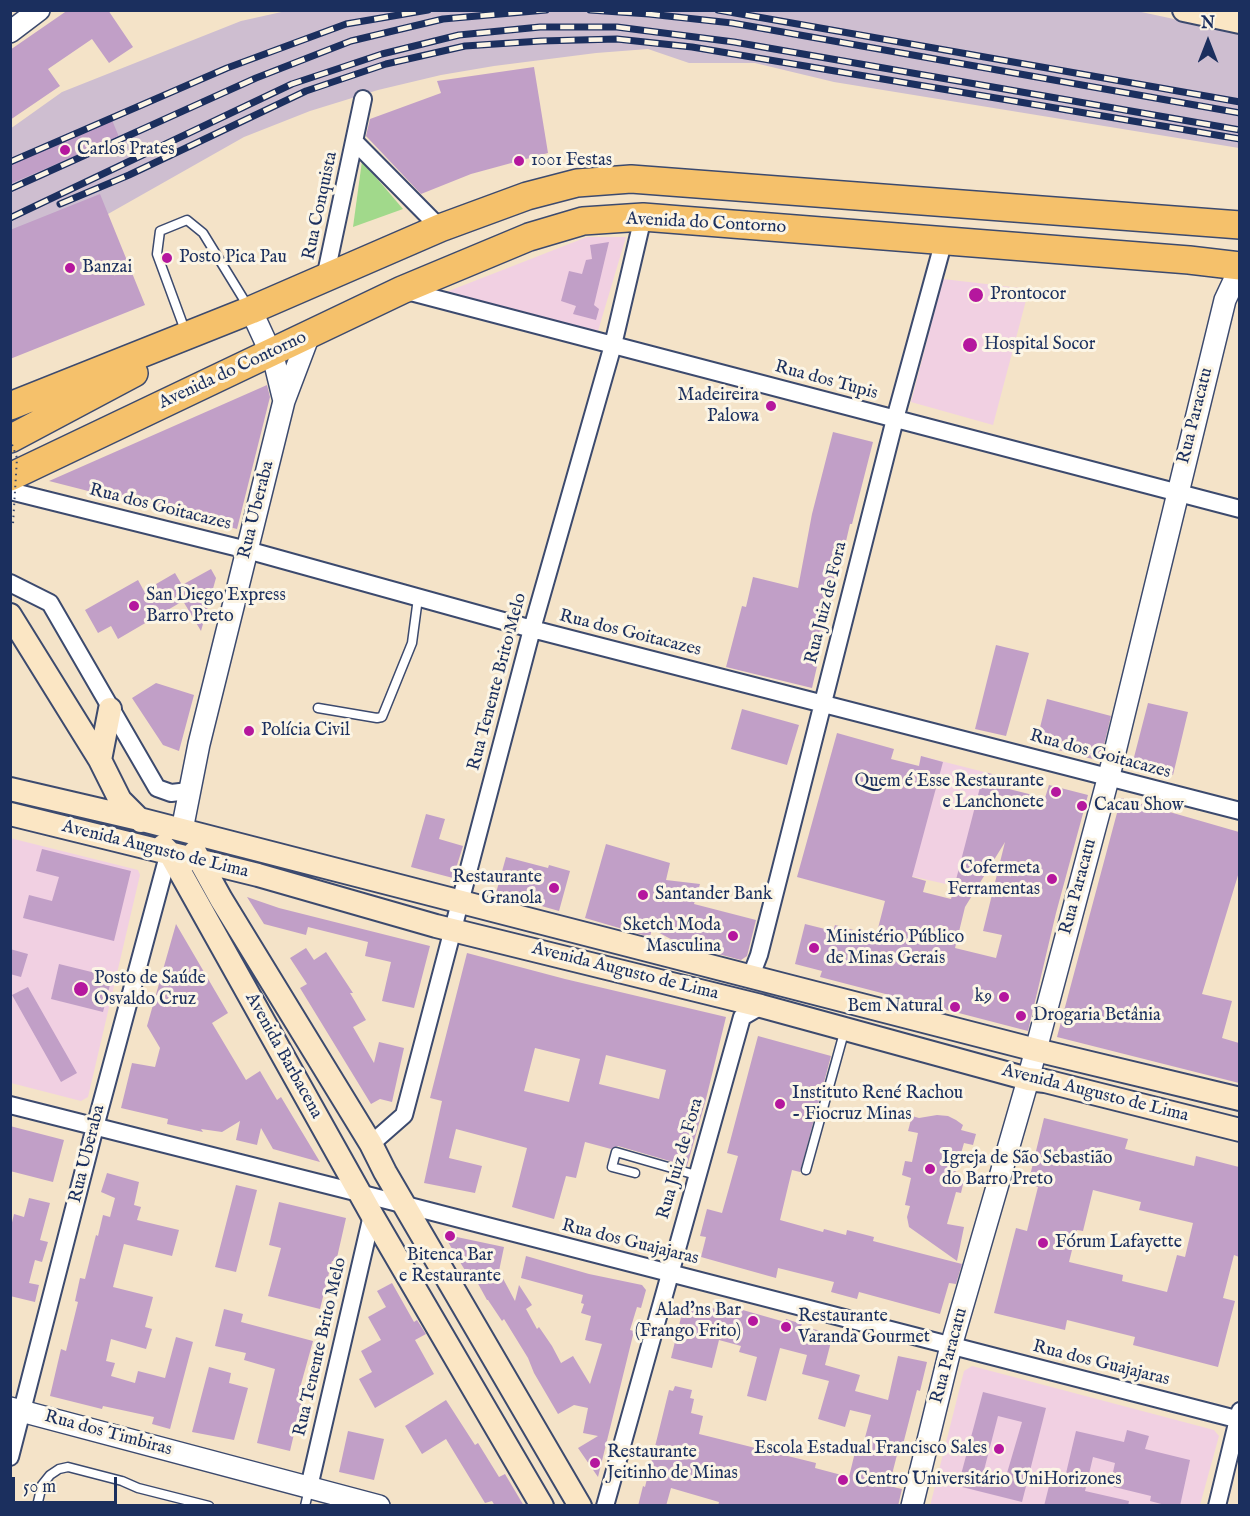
<!DOCTYPE html>
<meta charset="utf-8">
<style>
body{margin:0}
#map{position:relative;width:1250px;height:1516px;overflow:hidden;background:#f4e3c8;font-family:"IM FELL English",serif}
canvas{display:block}
.frame{position:absolute;inset:0;border:12px solid #1b2f5e;pointer-events:none}
.north{position:absolute;left:1178px;top:12px;width:60px;height:60px;-webkit-text-stroke:4px #fcf5e5;paint-order:stroke;rotate:0deg;font-size:16px;font-weight:700;line-height:24px;text-align:center;color:#1b2f5e}
.north::after{content:'';display:block;margin:auto;width:21px;height:27px;background:#1b2f5e;clip-path:polygon(50% 0,100% 100%,50% 72%,0 100%)}
.scale{position:absolute;left:12px;top:1477px;width:105px;height:27px;box-sizing:border-box;border:3px solid #1b2f5e;border-top:0;padding-left:8px;font-size:18px;line-height:21px;white-space:nowrap;color:#1b2f5e;-webkit-text-stroke:4px #fcf5e5;paint-order:stroke}
</style>
<div id="map">
<canvas width="1250" height="1516"></canvas>
<div class="frame"></div>
<div class="north">N</div>
<div class="scale">50 m</div>
</div>
<script>
const c = document.querySelector('canvas').getContext('2d');
c.lineJoin = 'round';
function fillPath(path, color) { c.fillStyle = color; c.fill(path, 'evenodd'); }
const poly = rows => new Path2D(rows.map(r => 'M' + r).join(''));
function stroke(path, color, width, dash) { c.strokeStyle = color; c.lineWidth = width; c.lineCap = dash ? 'butt' : 'round'; c.setLineDash(dash || []); c.stroke(path); }
function label(font, color, halo, rows, align = 'center') {
  c.font = font + ' "IM FELL English",serif'; c.lineWidth = 6; c.setLineDash([]); c.textBaseline = 'middle'; c.strokeStyle = halo; c.fillStyle = color; for (const [text, x, y, turn = 0] of rows) {
    c.save(); c.translate(x, y); c.rotate((+turn || 0) * Math.PI / 180); c.textAlign = isNaN(turn) ? turn : align; if (halo) c.strokeText(text, 0, 0); c.fillText(text, 0, 0); c.restore();
  }
}
fillPath(poly([
 [587,237,626,237,598,331,436,296],
 [943,279,1029,289,993,425,911,402],
 [921,756,1004,777,976,885,972,890,893,872],
 [10,838,138,870,140,875,88,1097,81,1101,11,1083],
 [972,1366,1214,1430,1219,1436,1200,1505,930,1506,964,1371]
]), '#f1d0e2');
fillPath(poly([
 [1132,10,1239,33,1239,148,834,82,755,63,689,63,648,49,596,53,494,66,441,75,378,90,310,111,244,137,108,214,11,230,10,129,62,92,241,21,286,11]
]), '#cebed0');
fillPath(poly([
 [362,161,403,209,353,227]
]), '#a1d98b');
fillPath(poly([
 [68,10,108,10,133,47,109,63,92,39,48,69,60,86,10,120,10,50],
 [534,67,548,153,471,174,421,194,366,136,370,119,441,93,437,81],
 [112,120,119,137,10,184,10,163],
 [100,194,145,305,10,359,10,230],
 [609,242,594,305,599,309,596,320,573,314,576,306,561,301,569,271,582,274,586,260,592,259,590,245],
 [267,385,270,397,237,529,49,481],
 [833,432,873,442,852,524,850,524,812,688,726,667,742,606,746,607,753,577,798,588,812,514],
 [211,569,216,578,201,631,183,601,118,639,111,626,98,633,85,610,138,580,144,591,175,573,182,585],
 [996,645,1029,653,1006,736,975,729],
 [156,683,194,695,179,751,163,745,132,698],
 [1047,699,1111,716,1100,761,1036,744],
 [1148,703,1188,712,1173,775,1132,765],
 [742,709,799,725,787,765,731,749],
 [837,733,894,749,891,759,919,766,921,756,943,762,912,877,926,881,923,892,951,899,984,772,1004,777,1001,787,1045,798,1049,785,1088,795,1056,913,1028,1031,820,977,822,971,795,964,805,924,833,931,835,925,876,936,885,901,797,877],
 [1005,842,983,931,1002,935,996,958,955,948,965,907],
 [1121,798,1239,832,1239,872,1202,994,1232,1001,1222,1038,1239,1043,1239,1083,1057,1037],
 [426,814,445,819,439,839,463,846,453,878,411,867],
 [606,844,670,863,666,880,700,884,694,904,756,920,747,956,741,960,680,944,652,929,650,937,585,918],
 [42,849,131,871,114,941,23,918,29,895,52,901,59,877,36,871],
 [506,857,548,868,549,865,570,871,559,911,496,893],
 [247,897,279,908,430,946,414,1008,382,1001,391,962,365,956,368,942,308,927,306,935,264,924],
 [176,924,228,1013,212,1023,246,1080,260,1071,277,1100,281,1097,320,1162,273,1149,261,1128,257,1145,236,1140,240,1121,222,1132,201,1129,203,1132,167,1124,168,1119,121,1108,132,1063,155,1067,160,1048,147,1026],
 [306,948,314,960,326,952,353,993,350,993,366,1020,353,1027,374,1063,379,1042,404,1048,392,1102,380,1099,371,1104,300,988,307,984,290,958],
 [10,949,28,954,21,977,10,974],
 [467,953,565,979,726,1017,706,1099,687,1166,618,1146,611,1149,585,1142,576,1178,566,1176,554,1219,512,1207,527,1148,456,1129,449,1158,482,1166,475,1193,424,1183,442,1101,430,1098],
 [535,1048,580,1059,569,1102,524,1091],
 [606,1055,666,1070,659,1099,599,1084],
 [59,964,112,977,103,1012,51,999],
 [28,987,77,1073,61,1082,12,995],
 [758,1036,831,1056,800,1172,792,1170,780,1220,823,1232,824,1229,846,1235,847,1230,874,1237,873,1241,962,1264,956,1284,949,1283,940,1314,859,1292,857,1299,831,1292,834,1282,778,1268,776,1278,701,1257,706,1237,700,1236,707,1209,722,1213,738,1156,727,1153],
 [937,1115,948,1116,956,1120,963,1125,961,1130,976,1134,973,1145,964,1143,954,1177,964,1180,961,1193,956,1192,947,1224,964,1227,957,1261,909,1227,907,1217,910,1206,905,1205,911,1178,902,1175,905,1161,912,1162,918,1133,908,1131,912,1116,919,1118],
 [1044,1118,1128,1139,1125,1149,1194,1166,1196,1156,1239,1167,1239,1257,1234,1255,1223,1298,1235,1301,1218,1367,1133,1345,1135,1337,1067,1320,1065,1330,994,1313,1016,1228,1027,1231,1038,1187,1028,1184],
 [1093,1190,1141,1202,1139,1210,1193,1223,1185,1257,1177,1255,1167,1292,1122,1281,1123,1275,1069,1262,1077,1230,1083,1231],
 [10,1126,64,1140,53,1182,10,1171],
 [107,1173,139,1182,134,1205,141,1207,137,1220,179,1230,172,1256,124,1244,113,1287,153,1297,145,1327,152,1329,146,1349,111,1339,106,1361,115,1363,111,1376,135,1383,138,1371,165,1378,176,1337,193,1342,170,1429,152,1424,154,1417,103,1406,102,1409,50,1396,61,1349,66,1351,78,1302,75,1301,80,1278,85,1279,96,1235,98,1236,103,1215,110,1217,115,1198,101,1192],
 [236,1185,257,1190,236,1272,215,1267],
 [29,1198,50,1203,40,1240,48,1242,42,1262,35,1260,29,1283,39,1285,35,1302,10,1296,10,1231,14,1214,24,1217],
 [279,1202,346,1218,336,1262,332,1261,320,1309,268,1296,281,1248,269,1245],
 [452,1236,504,1247,499,1271,515,1301,519,1285,532,1305,526,1309,537,1329,539,1327,552,1346,561,1363,573,1356,590,1384,602,1344,585,1340,591,1316,581,1313,584,1304,581,1303,583,1295,521,1278,526,1256,589,1274,642,1285,646,1290,641,1308,637,1307,630,1330,634,1331,598,1477,578,1448,598,1436,583,1433,588,1408,574,1405,558,1414,534,1373,528,1358,504,1319,502,1321,488,1300,487,1300,476,1280,472,1282,448,1242],
 [392,1283,414,1322,417,1320,426,1334,415,1340,434,1374,375,1408,359,1379,372,1372,361,1351,381,1340,368,1317,386,1307,377,1291],
 [685,1301,724,1311,725,1305,785,1322,786,1319,802,1324,801,1326,833,1334,825,1365,860,1375,855,1391,888,1400,898,1356,927,1362,920,1391,917,1390,900,1456,897,1455,889,1486,902,1489,898,1506,718,1506,719,1502,671,1488,666,1506,638,1506,643,1486,645,1487,669,1390,673,1391,675,1386,692,1390,690,1398,694,1399,691,1413,703,1416,699,1434,816,1463,815,1468,849,1477,856,1448,862,1449,871,1415,850,1410,845,1427,818,1419,829,1381,802,1374,807,1355,780,1348,766,1401,747,1396,757,1357,739,1352,741,1346,719,1340,712,1368,671,1358],
 [224,1309,243,1314,241,1322,313,1341,298,1395,303,1396,290,1451,257,1443,275,1369,244,1360,246,1353,215,1346],
 [209,1367,231,1373,229,1383,248,1388,234,1440,192,1432],
 [983,1392,1046,1408,1022,1502,958,1486],
 [998,1416,1022,1422,1005,1480,983,1474],
 [446,1400,475,1445,478,1443,499,1477,505,1474,524,1506,495,1506,492,1501,485,1503,446,1439,422,1454,405,1426],
 [1127,1430,1149,1436,1145,1449,1190,1460,1180,1506,1169,1506,1150,1501,1151,1496,1110,1486,1115,1463,1093,1457,1085,1491,1129,1501,1128,1506,1044,1506,1050,1482,1063,1486,1076,1431,1124,1442],
 [348,1431,384,1439,374,1480,339,1472]
]), '#c19fc7');
const service = poly([
 [186,333,157,254,160,231,187,220,203,233,249,308],
 [318,708,377,718,382,717,412,643,418,598],
 [806,1170,845,1029],
 [635,1173,612,1167,616,1152,696,1175],
 [37,1506,42,1485,50,1475,59,1469,68,1467,122,1481,138,1488,209,1506],
 [305,1506,309,1489]
]);
const minor = poly([
 [355,142,440,228],
 [325,278,363,99],
 [403,290,1240,509],
 [10,491,247,550,532,629,1240,811],
 [10,583,50,603,157,788,171,793,189,791],
 [751,976,759,955,895,419,944,240],
 [10,1105,359,1193,1240,1420],
 [371,1144,404,1115,532,629,613,345,643,217],
 [10,1457,95,1127,169,852],
 [309,1487,372,1215],
 [605,1506,742,1017,761,1006],
 [1217,1506,1240,1411]
]);
const tertiary = poly([
 [10,32,39,10],
 [251,310,274,360,284,401],
 [182,830,199,744,284,401,309,335],
 [10,1408,379,1506],
 [912,1506,951,1346,1026,1087,1112,764,1225,300,1240,268]
]);
const secondary = poly([
 [1184,10,1240,22],
 [10,615,100,760,120,800,141,821],
 [100,760,110,709],
 [10,789,139,819,1036,1050,1240,1099],
 [10,814,258,875,436,926,761,1006,1028,1079,1045,1081,1240,1130],
 [163,846,169,852,372,1215,542,1506],
 [195,852,221,899,371,1144,385,1172,580,1506]
]);
const trunk = poly([
 [10,406,251,310,440,228,527,196,577,183,631,179,1240,225],
 [10,439,134,373],
 [10,477,402,290,529,237,583,221,643,217,1189,260,1240,266]
]);
stroke(service, '#3c4a6e', 11);
stroke(minor, '#3c4a6e', 20);
stroke(tertiary, '#3c4a6e', 24);
stroke(secondary, '#3c4a6e', 26);
stroke(trunk, '#3c4a6e', 30);
stroke(service, '#fff', 8);
stroke(minor, '#fff', 16);
stroke(tertiary, '#fff', 21);
stroke(secondary, '#fbe6c4', 22);
stroke(trunk, '#f5c16b', 27);
const rail = poly([
 [590,10,649,14,732,23,1240,113],
 [718,10,1240,102],
 [10,162,227,68,346,24,428,10],
 [10,189,256,78,351,41,443,19,546,10],
 [60,204,129,175,306,91,386,64,465,46,541,41,617,39,692,47,1240,139],
 [10,218,292,84,382,54,459,35,540,27,617,27,734,42,1240,130]
]);
stroke(rail, '#1b2f5e', 7);
stroke(rail, '#fcf5e5', 4.5, [14]);
stroke(poly([
 [10,439,17,458,13,524,10,528]
]), '#3c4a6e', 2, [1.5, 4.5]);
for (const [x, y, r, color] of [
 [65,150,6,"#b5179e"],
 [519,161,6,"#b5179e"],
 [167,258,6,"#b5179e"],
 [70,268,6,"#b5179e"],
 [976,295,8,"#b5179e"],
 [970,345,8,"#b5179e"],
 [771,406,6,"#b5179e"],
 [134,606,6,"#b5179e"],
 [249,731,6,"#b5179e"],
 [1056,792,6,"#b5179e"],
 [1082,806,6,"#b5179e"],
 [1052,879,6,"#b5179e"],
 [554,888,6,"#b5179e"],
 [643,895,6,"#b5179e"],
 [733,936,6,"#b5179e"],
 [814,948,6,"#b5179e"],
 [81,989,8,"#b5179e"],
 [1004,997,6,"#b5179e"],
 [955,1007,6,"#b5179e"],
 [1021,1016,6,"#b5179e"],
 [780,1104,6,"#b5179e"],
 [930,1169,6,"#b5179e"],
 [450,1236,6,"#b5179e"],
 [1043,1243,6,"#b5179e"],
 [753,1321,6,"#b5179e"],
 [786,1327,6,"#b5179e"],
 [999,1449,6,"#b5179e"],
 [595,1463,6,"#b5179e"],
 [843,1480,6,"#b5179e"]
]) { const dot = new Path2D(); dot.arc(x, y, r, 0, 2 * Math.PI); c.fillStyle = color; c.fill(dot); stroke(dot, '#fcf5e5', 2); }
label('18px', '#1b2f5e', '#fcf5e5', [
 ["Carlos Prates",77,150],
 ["1001 Festas",531,161],
 ["Posto Pica Pau",179,258],
 ["Banzai",82,268],
 ["Prontocor",990,295],
 ["Hospital Socor",984,345],
 ["Madeireira",759,396,"right"],
 ["Palowa",759,417,"right"],
 ["San Diego Express",146,596],
 ["Barro Preto",146,617],
 ["Polícia Civil",261,731],
 ["Quem é Esse Restaurante",1044,782,"right"],
 ["e Lanchonete",1044,803,"right"],
 ["Cacau Show",1094,806],
 ["Cofermeta",1040,869,"right"],
 ["Ferramentas",1040,890,"right"],
 ["Restaurante",542,878,"right"],
 ["Granola",542,899,"right"],
 ["Santander Bank",655,895],
 ["Sketch Moda",721,926,"right"],
 ["Masculina",721,947,"right"],
 ["Ministério Público",826,938],
 ["de Minas Gerais",826,959],
 ["Posto de Saúde",94,979],
 ["Osvaldo Cruz",94,1000],
 ["k9",992,997,"right"],
 ["Bem Natural",943,1007,"right"],
 ["Drogaria Betânia",1033,1016],
 ["Instituto René Rachou",792,1094],
 ["- Fiocruz Minas",792,1115],
 ["Igreja de São Sebastião",942,1159],
 ["do Barro Preto",942,1180],
 ["Fórum Lafayette",1055,1243],
 ["Bitenca Bar",450,1256,"center"],
 ["e Restaurante",450,1277,"center"],
 ["Alad'ns Bar",741,1311,"right"],
 ["(Frango Frito)",741,1332,"right"],
 ["Restaurante",798,1317],
 ["Varanda Gourmet",798,1338],
 ["Escola Estadual Francisco Sales",987,1449,"right"],
 ["Restaurante",607,1453],
 ["Jeitinho de Minas",607,1474],
 ["Centro Universitário UniHorizones",855,1480]
], 'left');
label('18px', '#1b2f5e', '#fcf5e5', [
 ["Rua Conquista",321,206,-78],
 ["Avenida do Contorno",706,224,3],
 ["Avenida do Contorno",233,371,-25],
 ["Rua dos Tupis",826,381,15],
 ["Rua Paracatu",1196,416,-76],
 ["Rua dos Goitacazes",160,508,14],
 ["Rua Uberaba",257,510,-76],
 ["Rua Juiz de Fora",827,603,-76],
 ["Rua dos Goitacazes",630,634,14],
 ["Rua Tenente Brito Melo",498,682,-75],
 ["Rua dos Goitacazes",1100,755,15],
 ["Avenida Augusto de Lima",155,850,14],
 ["Rua Paracatu",1079,887,-75],
 ["Avenida Augusto de Lima",625,972,14],
 ["Avenida Barbacena",283,1056,61],
 ["Avenida Augusto de Lima",1095,1094,14],
 ["Rua Uberaba",88,1154,-76],
 ["Rua Juiz de Fora",681,1159,-74],
 ["Rua dos Guajajaras",630,1243,14],
 ["Rua Tenente Brito Melo",321,1347,-77],
 ["Rua Paracatu",950,1356,-75],
 ["Rua dos Guajajaras",1101,1364,14],
 ["Rua dos Timbiras",108,1434,15]
]);
</script>
